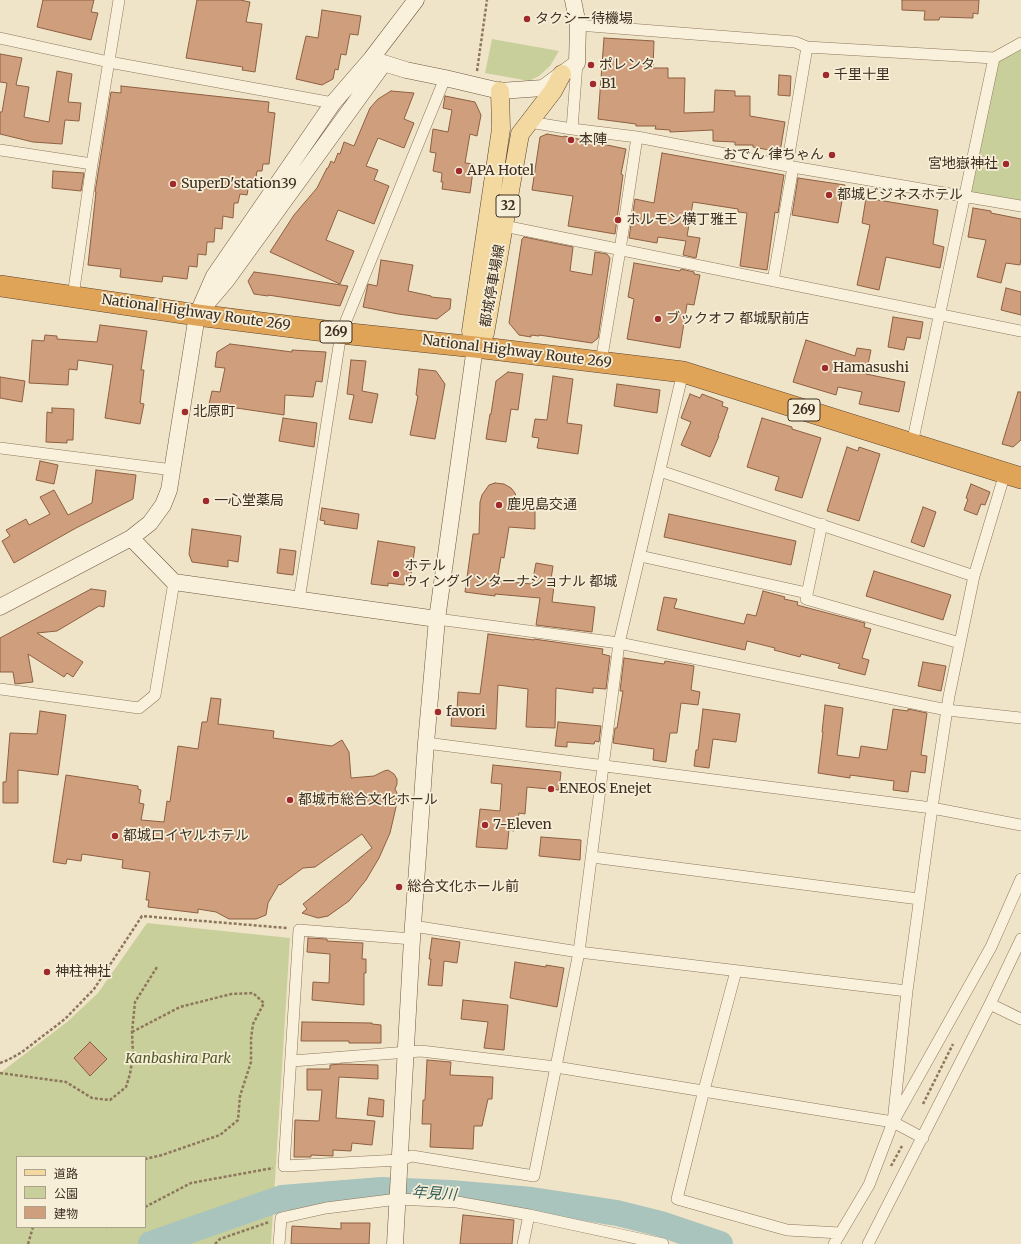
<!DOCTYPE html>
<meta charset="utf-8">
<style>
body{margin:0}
#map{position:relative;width:1021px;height:1244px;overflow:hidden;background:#f0e4c8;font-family:Merriweather,"Noto Sans JP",serif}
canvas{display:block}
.legend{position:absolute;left:16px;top:1156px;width:130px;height:72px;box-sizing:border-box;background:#f7eed8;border:1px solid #ada18e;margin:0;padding:5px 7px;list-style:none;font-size:12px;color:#3d2e20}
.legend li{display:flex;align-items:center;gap:8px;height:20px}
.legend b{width:20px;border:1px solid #ada18e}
</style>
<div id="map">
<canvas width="1021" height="1244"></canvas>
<ul class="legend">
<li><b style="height:5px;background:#f3d9a0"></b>道路</li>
<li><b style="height:11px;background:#c9cf9b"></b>公園</li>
<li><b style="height:11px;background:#cf9f7d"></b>建物</li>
</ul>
</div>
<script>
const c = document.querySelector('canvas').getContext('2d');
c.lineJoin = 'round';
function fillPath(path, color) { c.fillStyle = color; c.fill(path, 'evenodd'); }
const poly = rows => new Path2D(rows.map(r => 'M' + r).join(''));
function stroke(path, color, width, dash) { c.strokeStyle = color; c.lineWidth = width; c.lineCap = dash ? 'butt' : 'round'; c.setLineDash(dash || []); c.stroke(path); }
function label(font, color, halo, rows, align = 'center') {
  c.font = font + ' Merriweather,"Noto Sans JP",serif'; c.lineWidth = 3.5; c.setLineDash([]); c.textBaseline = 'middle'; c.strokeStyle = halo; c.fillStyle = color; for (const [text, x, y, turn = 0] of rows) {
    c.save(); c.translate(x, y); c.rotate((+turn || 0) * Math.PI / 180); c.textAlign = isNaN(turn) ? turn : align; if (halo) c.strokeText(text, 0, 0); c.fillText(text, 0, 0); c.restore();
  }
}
fillPath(poly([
 [492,39,559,51,550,66,539,76,529,81,485,73],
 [1021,43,1021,206,965,196,994,58],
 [147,923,290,938,271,1244,0,1244,0,1073,67,1022,98,993],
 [17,1157,145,1157,145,1227,17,1227]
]), '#c9cf9b');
stroke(poly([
 [151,1244,282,1198,382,1190,450,1193,532,1200,617,1213,661,1224,720,1244]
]), '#a9c4bc', 26);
const building = poly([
 [43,0,94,0,91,12,98,13,91,40,37,27,43,0],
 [197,0,240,0,250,2,246,22,262,24,255,72,242,70,243,67,186,58,197,0],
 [902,0,979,0,978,14,973,13,973,18,940,17,939,20,924,20,925,11,902,10,902,0],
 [322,10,361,16,358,35,350,34,346,55,341,54,338,70,335,69,333,79,322,85,296,79,306,36,318,38,322,10],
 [604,38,654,41,653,68,668,68,668,78,685,78,684,113,714,112,715,90,735,91,735,96,750,96,750,116,785,122,780,152,753,147,753,145,735,145,735,142,713,141,713,130,670,132,670,130,655,129,656,126,636,126,636,124,598,119,604,38],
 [0,54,22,58,16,85,29,87,24,117,49,122,57,71,72,74,68,102,81,103,79,121,65,120,62,144,33,142,0,134,0,112,2,112,7,83,0,82,0,54],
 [779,75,791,76,790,96,778,95,779,75],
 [121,86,269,102,268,112,275,113,269,164,263,164,262,171,257,171,255,184,249,184,247,195,240,194,238,203,234,203,233,218,223,216,222,229,215,228,214,242,207,242,206,255,198,254,197,267,189,266,187,279,163,276,162,282,120,277,121,269,88,265,96,192,95,192,111,92,121,93,121,86],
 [391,91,414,93,404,119,414,123,404,148,378,138,366,166,378,170,374,180,389,186,374,224,338,210,326,240,354,251,340,284,270,252,294,215,317,188,327,168,328,168,331,161,334,163,338,153,340,154,344,142,354,146,370,108,378,99,391,91],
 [445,96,475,102,481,115,477,136,470,134,465,163,474,164,470,193,442,189,443,182,441,182,442,173,433,171,436,153,430,152,433,129,448,132,452,110,443,108,445,96],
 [547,134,564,137,564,136,626,149,621,174,623,175,615,234,568,226,573,196,532,190,540,137,547,134],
 [662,153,784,175,778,213,775,212,767,270,740,266,747,213,738,212,738,209,693,202,687,236,700,238,696,258,683,255,686,241,658,237,657,243,629,238,635,199,654,203,662,153],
 [53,171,84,173,81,191,52,188,53,171],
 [798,178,845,185,838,223,792,215,798,178],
 [866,198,938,210,933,244,944,247,940,268,886,257,879,290,857,285,870,225,862,223,866,198],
 [973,208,991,211,991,213,1021,219,1021,258,1020,265,1006,263,1001,283,977,277,986,240,968,237,973,208],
 [524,237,573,247,570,271,592,275,595,252,607,254,610,258,598,338,592,343,539,335,539,336,531,335,531,337,519,335,509,323,522,239,524,237],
 [381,260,413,265,408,291,431,296,431,297,451,299,450,309,437,319,398,314,363,307,368,284,377,286,381,260],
 [634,263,680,271,681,269,694,272,694,274,700,275,694,305,687,304,680,348,627,339,634,299,628,297,634,263],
 [254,272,276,275,348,286,340,306,268,295,268,296,254,294,248,281,254,272],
 [1006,288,1021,292,1021,315,1001,310,1006,288],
 [893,317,923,322,920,339,907,337,904,350,888,347,893,317],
 [100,325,147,331,141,370,144,370,140,403,144,404,140,424,105,418,113,365,78,360,77,370,69,369,68,385,29,383,32,340,44,341,45,335,57,336,57,339,97,342,100,325],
 [806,340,855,356,857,348,871,350,866,374,905,382,899,412,859,404,862,392,838,387,836,395,793,382,806,340],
 [230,344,292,352,292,350,326,352,322,382,316,381,313,397,285,395,284,415,209,404,212,391,220,392,225,368,215,367,217,352,230,344],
 [351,360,366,361,362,391,378,394,372,423,349,419,354,395,347,394,351,360],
 [419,369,436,371,445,384,435,439,410,435,418,396,416,395,419,369],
 [508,372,523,374,518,410,511,409,506,442,486,439,490,414,491,414,496,381,508,372],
 [553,376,573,379,567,423,582,425,578,454,537,448,539,438,532,437,535,419,547,420,553,376],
 [0,377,25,381,22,402,0,398,0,377],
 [617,384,660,390,657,413,614,406,617,384],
 [1018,392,1021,392,1021,440,1013,447,1002,444,1018,392],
 [690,394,700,398,702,394,723,402,722,406,728,408,718,436,719,436,710,457,681,445,691,422,681,418,690,394],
 [52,408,74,409,73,440,67,440,67,443,46,442,47,412,52,413,52,408],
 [283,418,317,423,314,447,279,441,283,418],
 [762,418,792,427,792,429,821,438,802,498,775,490,779,477,747,467,762,418],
 [847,447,858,451,859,447,880,454,859,521,827,511,847,447],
 [40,461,58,465,54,484,36,480,40,461],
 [96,470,136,475,133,499,76,528,14,563,2,541,10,536,6,530,26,519,29,525,50,514,40,497,54,490,68,515,92,503,96,470],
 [495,483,504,484,511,488,515,493,518,508,535,508,535,529,509,527,504,558,501,557,497,581,532,584,536,563,553,566,550,586,554,586,552,602,595,607,592,632,536,625,540,598,495,594,495,596,465,592,473,534,479,534,480,502,482,495,489,485,495,483],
 [971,484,990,492,985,505,981,504,977,515,964,510,968,499,966,498,971,484],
 [923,507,936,512,924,547,911,542,923,507],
 [322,508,359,514,357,529,324,524,325,521,320,520,322,508],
 [669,514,796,541,791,565,664,537,669,514],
 [192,529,241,536,238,562,228,560,228,567,192,562,189,554,192,529],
 [378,541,415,547,410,581,405,580,404,585,388,583,388,586,371,584,378,541],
 [280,549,296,551,293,575,277,573,280,549],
 [874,571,951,595,943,620,866,596,874,571],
 [91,589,106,591,104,607,99,606,57,631,37,633,83,662,73,677,67,673,64,677,28,654,33,682,15,684,13,672,0,672,0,638,91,589],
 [763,591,785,597,784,599,798,602,797,605,865,623,864,627,871,629,862,658,869,660,865,675,838,668,840,664,801,654,800,657,774,650,775,648,747,641,745,650,657,630,664,597,677,599,674,608,744,624,747,614,756,616,763,591],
 [488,634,534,640,534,639,603,649,602,654,610,656,606,689,593,688,593,693,556,688,555,728,526,727,528,689,498,685,496,729,451,726,452,711,457,711,458,692,480,694,488,634],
 [624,658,664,664,665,661,694,666,691,690,700,692,698,705,681,703,677,733,670,733,666,762,653,760,654,749,613,743,615,728,617,728,618,722,623,691,620,691,624,658],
 [923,662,946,666,941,691,918,686,923,662],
 [211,698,221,699,218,724,274,731,273,738,332,746,342,740,349,752,351,778,374,776,384,771,388,770,394,774,397,779,397,784,395,789,397,793,396,807,390,833,379,858,366,880,349,901,328,916,318,918,302,913,307,909,303,904,372,848,362,834,315,867,303,868,280,885,279,884,268,903,266,915,256,919,229,919,216,912,198,909,198,913,148,907,149,900,146,900,150,872,122,868,123,860,82,854,81,861,67,859,66,864,53,862,66,775,138,786,138,789,141,790,139,803,144,804,141,820,164,822,167,801,170,802,178,746,198,749,202,722,207,722,211,698],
 [825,705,843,708,837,755,859,758,861,746,887,750,893,709,908,711,908,709,927,713,921,755,927,756,925,773,911,771,908,792,893,790,894,781,850,775,850,778,818,773,823,732,822,732,825,705],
 [703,709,740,714,736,742,713,739,709,768,694,766,696,750,698,750,703,709],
 [40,711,66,715,58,775,18,770,18,803,3,803,3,782,6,782,10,733,37,734,40,711],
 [558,722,601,726,599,742,595,741,594,744,567,742,567,747,555,746,558,722],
 [493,765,561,772,559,790,527,787,525,814,519,813,518,819,515,819,514,831,509,830,507,849,476,847,480,809,500,811,502,784,491,783,493,765],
 [541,837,581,840,580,860,539,856,541,837],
 [308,938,327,939,327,941,363,943,362,959,366,959,366,973,364,973,364,1005,312,1000,313,982,329,983,330,954,307,952,308,938],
 [432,938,460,942,457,963,444,961,442,986,428,985,431,959,429,959,432,938],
 [515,962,546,967,546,965,564,968,557,1007,510,998,515,962],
 [463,1000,508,1005,504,1050,484,1048,488,1022,461,1019,463,1000],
 [302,1022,372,1023,372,1024,381,1025,381,1043,349,1043,349,1041,301,1041,302,1022],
 [90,1042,107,1059,90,1076,74,1058,90,1042],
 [427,1060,451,1062,450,1075,493,1077,492,1099,488,1099,482,1126,474,1126,473,1149,430,1147,431,1124,422,1124,423,1100,425,1100,427,1060],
 [341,1064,378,1065,378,1079,339,1077,336,1118,375,1121,372,1145,352,1143,351,1151,333,1150,333,1156,311,1155,311,1157,294,1157,295,1120,319,1121,322,1090,307,1090,307,1069,330,1069,330,1065,341,1064],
 [369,1098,384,1100,383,1117,367,1115,369,1098],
 [463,1215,514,1220,512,1244,460,1244,463,1215],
 [341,1223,370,1223,369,1244,291,1244,292,1226,341,1229,341,1223]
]);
fillPath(building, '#cf9f7d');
stroke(building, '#8d5f41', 1);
const street = poly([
 [578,25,795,42,807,47,994,58,1021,43],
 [0,38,109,62,333,103],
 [529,122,572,129,637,137,793,167,1021,206],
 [572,129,577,63],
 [0,150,92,164],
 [787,166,807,47],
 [504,226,1021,331],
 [773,281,793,167],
 [73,296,92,164,119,0],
 [601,362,620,250,637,137],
 [912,444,994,58],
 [0,448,173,470],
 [660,471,974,576],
 [822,524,806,599,960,643],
 [640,556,807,593],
 [299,600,341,333,445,78],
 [437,619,619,643,947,710,1021,718],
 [0,689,139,708,155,695,174,582],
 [426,743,932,808,1021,825],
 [592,857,919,899],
 [413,926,579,952,907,991],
 [412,939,299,930,284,1166,400,1160,412,1156,534,1176,579,952,619,643,683,372],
 [736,971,704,1090,677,1199,787,1230,840,1233],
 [990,1004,1021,1019],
 [292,1061,421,1051,556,1067,893,1122,923,1138],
 [893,1122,907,991,932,808,949,696,974,576,1005,473],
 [279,1244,281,1218,326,1208,398,1199,457,1202,529,1215,663,1244],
 [523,1244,529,1215],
 [834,1244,869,1185,893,1122,991,947,1021,879],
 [868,1244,990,1004,1021,939]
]);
const secondary = poly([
 [374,60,406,70,445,78,500,91,543,88,577,63,578,25,573,0],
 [208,302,226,281,384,63],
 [131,538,174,582,437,619],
 [0,607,131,538,150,523,163,505,169,490,197,315,214,276,333,103,371,59,416,0],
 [395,1244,412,939,426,743,437,619,475,347]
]);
const primary = poly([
 [475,347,485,333,520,134,553,91,562,74],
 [475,347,471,331,501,129,500,91]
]);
const highway = poly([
 [0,286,197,315,341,333,475,347,683,372,1021,478]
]);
stroke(street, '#8d765c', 12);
stroke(secondary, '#6f573f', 17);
stroke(primary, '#5b4430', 19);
stroke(highway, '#5b4430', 22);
stroke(poly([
 [477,71,487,0],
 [132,1032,180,1007,231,994,253,993,264,1003,253,1024,251,1039,251,1062,240,1096,238,1120,220,1135,162,1155,145,1159],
 [0,1063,8,1060,22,1052,65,1019,94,989,142,916,287,928],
 [0,1073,66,1082,92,1098,110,1100,126,1087,130,1074,133,1055,132,1032,135,1002,157,967],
 [923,1104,953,1044],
 [891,1166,902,1146],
 [145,1207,191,1183,273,1168],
 [106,1227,107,1227],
 [28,1244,33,1227],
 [215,1244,220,1239,269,1222]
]), '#8d765c', 2.5, [3, 2]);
stroke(street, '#faf1dc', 11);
stroke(secondary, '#faf1dc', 16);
stroke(primary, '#f3d9a0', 18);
stroke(highway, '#e0a458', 21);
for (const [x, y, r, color] of [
 [527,19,4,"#9e2a2b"],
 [591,65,4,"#9e2a2b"],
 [826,75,4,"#9e2a2b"],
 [593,84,4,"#9e2a2b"],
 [571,140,4,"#9e2a2b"],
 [832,155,4,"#9e2a2b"],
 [1006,164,4,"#9e2a2b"],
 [459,171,4,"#9e2a2b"],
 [173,184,4,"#9e2a2b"],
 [829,195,4,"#9e2a2b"],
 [618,220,4,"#9e2a2b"],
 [658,319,4,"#9e2a2b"],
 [825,368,4,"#9e2a2b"],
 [185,412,4,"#9e2a2b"],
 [206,501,4,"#9e2a2b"],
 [499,505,4,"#9e2a2b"],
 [396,574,4,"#9e2a2b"],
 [438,712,4,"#9e2a2b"],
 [551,789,4,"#9e2a2b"],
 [290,800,4,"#9e2a2b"],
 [485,825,4,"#9e2a2b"],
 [115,836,4,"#9e2a2b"],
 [399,887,4,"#9e2a2b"],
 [47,972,4,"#9e2a2b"]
]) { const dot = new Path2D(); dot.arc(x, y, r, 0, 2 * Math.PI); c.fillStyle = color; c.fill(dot); stroke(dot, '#f7eed8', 1.5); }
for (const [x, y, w] of [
 [508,206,24],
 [336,332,32],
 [804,410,32]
]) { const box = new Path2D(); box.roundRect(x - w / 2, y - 11, w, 22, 3); c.fillStyle = '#f7eed8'; c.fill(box); stroke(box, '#3d2e20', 1); }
label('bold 13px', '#3d2e20', null, [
 ["32",508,206],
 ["269",336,332],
 ["269",804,410]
]);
label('14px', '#3d2e20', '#f7eed8', [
 ["タクシー待機場",535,19],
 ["ポレンタ",599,65],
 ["千里十里",834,75],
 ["B1",601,84],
 ["本陣",579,140],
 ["おでん 律ちゃん",824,155,"right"],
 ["宮地嶽神社",998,164,"right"],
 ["APA Hotel",467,171],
 ["SuperD'station39",181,184],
 ["都城ビジネスホテル",837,195],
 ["ホルモン横丁雅王",626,220],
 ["ブックオフ 都城駅前店",666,319],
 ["Hamasushi",833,368],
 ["北原町",193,412],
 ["一心堂薬局",214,501],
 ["鹿児島交通",507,505],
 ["ホテル",404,566],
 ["ウィングインターナショナル 都城",404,582],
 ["favori",446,712],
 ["ENEOS Enejet",559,789],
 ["都城市総合文化ホール",298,800],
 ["7-Eleven",493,825],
 ["都城ロイヤルホテル",123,836],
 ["総合文化ホール前",407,887],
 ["神柱神社",55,972]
], 'left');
label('14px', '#3d2e20', '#f7eed8', [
 ["都城停車場線",493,286,-80],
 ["National Highway Route 269",196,313,8],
 ["National Highway Route 269",517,352,7]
]);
label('italic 14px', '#4d5a26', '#f7eed8', [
 ["Kanbashira Park",178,1059]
]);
label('italic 15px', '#2f5d5a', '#f7eed8', [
 ["年見川",434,1194,4]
]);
</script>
